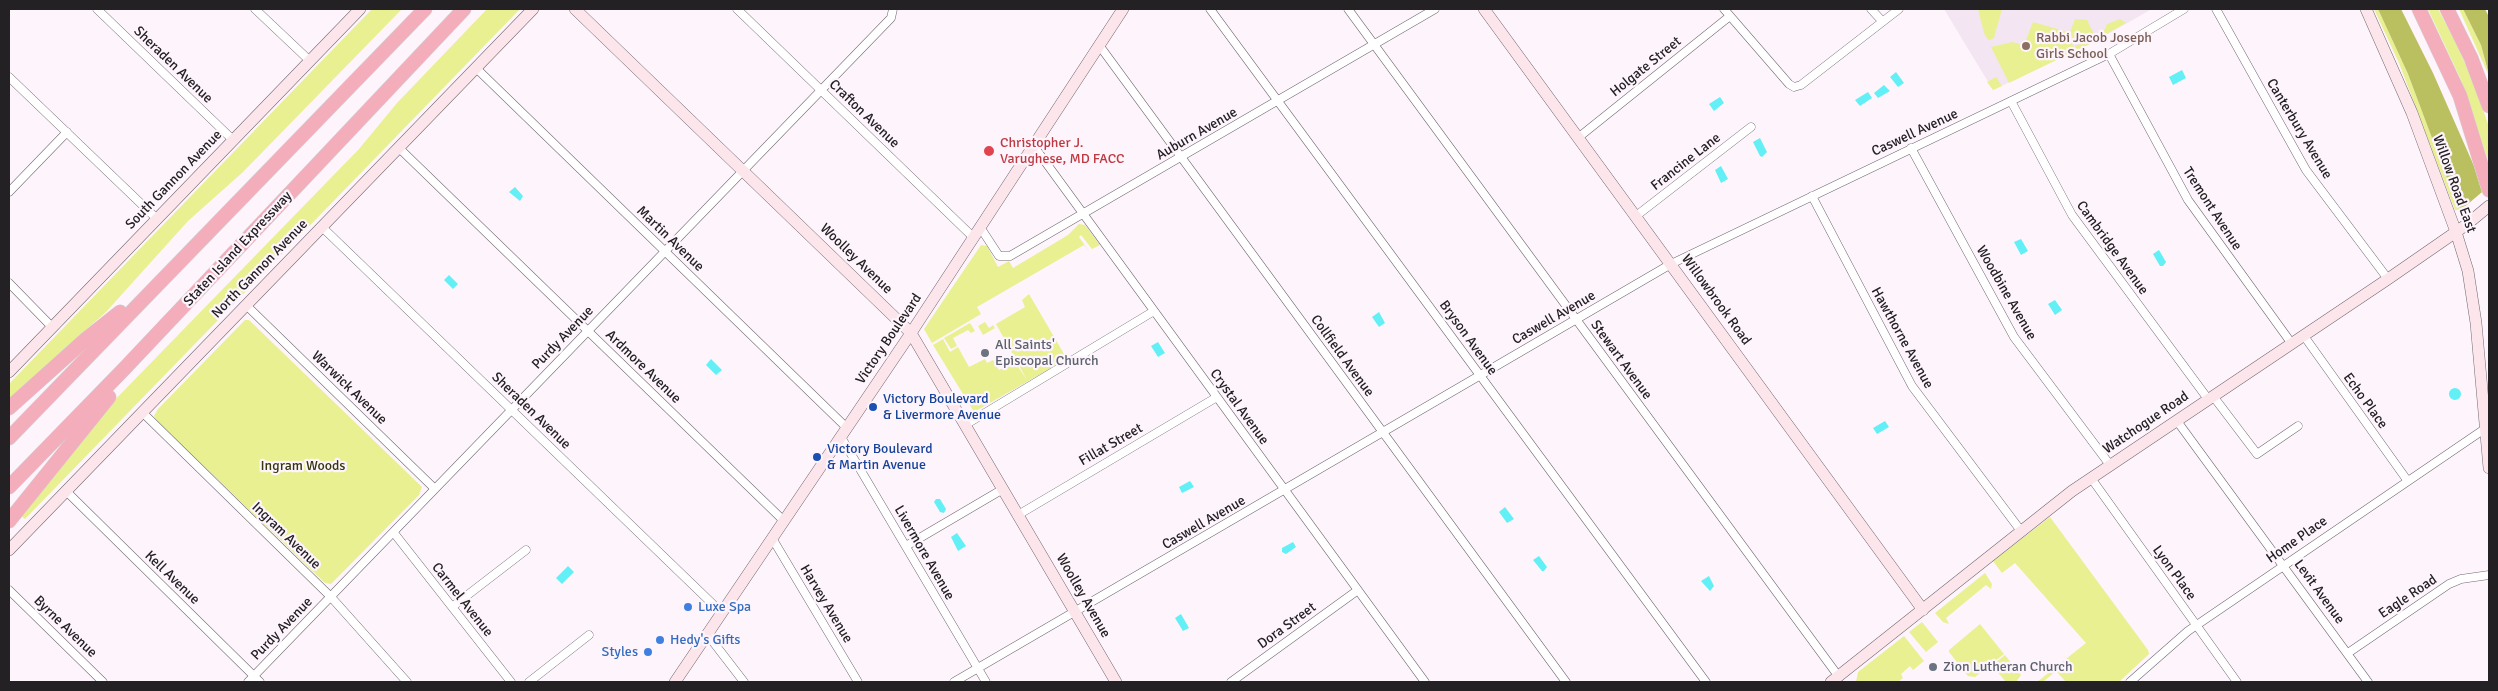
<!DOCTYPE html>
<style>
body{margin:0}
#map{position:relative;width:2498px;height:691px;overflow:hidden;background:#fdf4fc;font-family:Signika,sans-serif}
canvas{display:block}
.frame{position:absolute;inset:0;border:10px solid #242124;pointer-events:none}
</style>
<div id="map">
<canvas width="2498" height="691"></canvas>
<div class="frame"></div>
</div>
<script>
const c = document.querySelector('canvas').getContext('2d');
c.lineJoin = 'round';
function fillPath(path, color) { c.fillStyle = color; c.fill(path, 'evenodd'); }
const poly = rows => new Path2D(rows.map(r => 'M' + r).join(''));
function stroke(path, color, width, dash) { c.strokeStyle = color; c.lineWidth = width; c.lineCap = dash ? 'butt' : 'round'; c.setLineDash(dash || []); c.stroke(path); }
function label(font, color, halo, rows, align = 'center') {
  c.font = font + ' Signika,sans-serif'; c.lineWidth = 4.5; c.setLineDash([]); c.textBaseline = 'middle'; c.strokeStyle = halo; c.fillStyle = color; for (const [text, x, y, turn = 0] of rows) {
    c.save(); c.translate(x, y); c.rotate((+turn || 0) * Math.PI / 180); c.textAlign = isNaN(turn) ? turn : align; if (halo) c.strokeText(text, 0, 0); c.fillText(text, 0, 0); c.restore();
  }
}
fillPath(poly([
 [1944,9,2149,9,2150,10,2094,42,1993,90]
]), '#f4e5f2');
fillPath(poly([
 [372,9,402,9,243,172,188,221,106,312,9,399,9,384],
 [487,9,520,9,25,519,20,515,108,407,359,149,397,103],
 [1978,9,2002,9,1994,38,1990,40,1988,40,1984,33],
 [2374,9,2378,9,2408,74,2459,210,2455,210,2399,63],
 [2428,9,2438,9,2453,37,2474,83,2489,127,2489,163,2461,80],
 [2459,9,2463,9,2481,45,2489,76],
 [2075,19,2087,20,2095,36,2094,42,2077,50,2075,46,2085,42,2084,40,2075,44,2070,32],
 [2120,19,2126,23,2101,37,2107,24],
 [2033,22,2068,32,2075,51,2009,83,1991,47,2012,42,2024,45],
 [1996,77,2002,86,1993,90,1987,82],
 [1079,224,1085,225,1100,245,1092,249,1081,235,1079,237,1089,251,1084,245,977,307,981,314,932,343,924,329,981,245,987,246,998,267,1009,261,1013,268,1068,235],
 [1029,294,1067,359,974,412,933,345,943,339,950,352,958,347,969,367,985,359,987,363,993,360,999,370,1015,362,1027,380,996,324,1025,307,1022,300],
 [245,320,249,320,422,487,419,495,331,584,325,583,158,422,154,416,158,409],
 [985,322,989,328,993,325,995,328,983,335,978,326],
 [970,323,975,331,971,333,968,330,953,338,957,346,951,349,944,338],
 [2050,517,2148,650,2149,654,2119,682,2066,682,2056,671,2043,682,2037,682,2086,643,2015,563,2002,573,1993,561],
 [1985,573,1992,584,1991,589,1986,585,1946,618,1949,624,1943,622,1935,613],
 [1922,622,1938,642,1926,652,1909,632],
 [1980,624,2004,654,1975,677,1968,676,1949,652,1949,650],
 [1904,636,1924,661,1913,670,1910,666,1901,674,1903,678,1898,682,1856,682,1858,672],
 [2005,655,2021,675,2016,682,2006,682,1995,669,1992,672,1989,668]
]), '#e9f092');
fillPath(poly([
 [2378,9,2401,9,2433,73,2474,166,2482,192,2461,210,2459,210,2408,74],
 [2463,9,2485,9,2489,17,2489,75,2481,45]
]), '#bac05f');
fillPath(poly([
 [2182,70,2186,78,2173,85,2169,77],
 [1896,72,1904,83,1898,87,1890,77],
 [1884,85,1890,91,1878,98,1874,93],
 [1868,92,1872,98,1860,106,1855,100],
 [1720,97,1724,103,1714,111,1709,104],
 [1760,138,1767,152,1762,157,1760,156,1753,142],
 [1721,166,1728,179,1721,183,1715,170],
 [515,187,523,196,520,201,509,192],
 [2021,239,2028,251,2021,255,2014,242],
 [2159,250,2166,262,2163,266,2160,266,2153,254],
 [449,275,458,284,453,289,444,280],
 [2055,300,2062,310,2055,315,2048,304],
 [1379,312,1385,323,1379,327,1372,317],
 [1158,342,1165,353,1158,357,1151,346],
 [711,359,722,370,716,375,706,365],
 '2449 394a6 6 0 1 1 12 0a6 6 0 1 1-12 0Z',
 [1885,421,1889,427,1877,434,1873,428],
 [1190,481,1194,487,1182,493,1179,487],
 [936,499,940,499,946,509,944,513,940,512,934,502],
 [1505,507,1514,519,1507,523,1499,512],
 [957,533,966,546,958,551,951,537],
 [1293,542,1296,547,1286,554,1282,552,1282,548],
 [1539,556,1547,567,1544,571,1542,571,1533,560],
 [568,566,574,572,562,584,556,578],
 [1709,576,1714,586,1710,591,1701,581],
 [1181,614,1189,628,1183,631,1175,618]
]), '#62f0f6');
const street = poly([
 [97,9,233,140],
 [255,9,310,61],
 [737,9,973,237],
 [1210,9,1706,682],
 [1348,9,1839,677],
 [1724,9,1789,84,1794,87,1801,85,1899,9],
 [1871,9,1882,21],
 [2216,9,2306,170,2388,279],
 [1099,45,1566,682],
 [2109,54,2188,200,2292,344],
 [476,68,847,428],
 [9,77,157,219],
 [2011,101,2072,215,2208,399],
 [1579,137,1730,16],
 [1033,145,1425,682],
 [399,148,784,521],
 [1911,148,2014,337,2110,465],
 [9,192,67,132],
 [1812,196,1912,386,2021,531],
 [1636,216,1751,127],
 [322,227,722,613],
 [980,227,999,256,1010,256,1435,9],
 [9,283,52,327],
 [246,305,435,489],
 [2304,336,2407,480],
 [2213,396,2257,454,2298,426],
 [142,412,331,597,407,682],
 [2177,421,2368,682],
 [965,425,1154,311],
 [841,437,986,682],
 [2091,478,2237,682],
 [66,491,260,682],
 [1018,515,1217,397],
 [394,533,511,682],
 [772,538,858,682],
 [906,546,1003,489],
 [9,590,103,682],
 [452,607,526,550],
 [707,634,744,682],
 [2348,653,2449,584,2461,579,2489,575],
 [248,682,891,18,893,9],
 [529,682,589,635],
 [954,682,1671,264,2109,54,2184,9],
 [1231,682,1358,590],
 [2130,682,2188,631,2486,428]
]);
const secondary = poly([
 [575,9,911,333,1116,682],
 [1484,9,1923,610],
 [2366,9,2412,113,2456,232,2468,271,2476,323,2489,468],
 [9,372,360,9],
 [9,550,533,9],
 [675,682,911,333,1123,9],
 [1831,682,2072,491,2388,279,2466,225,2489,206]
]);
const highway = poly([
 [2419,9,2460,96,2489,190],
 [2447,9,2471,58,2489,106],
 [9,408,86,339,120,312],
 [9,438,425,9],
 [9,487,124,369,464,9],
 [9,521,109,397]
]);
stroke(street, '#726971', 9);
stroke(secondary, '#726971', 12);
stroke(highway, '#d3d3d3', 15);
stroke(street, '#fff', 8);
stroke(secondary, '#fce6eb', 11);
stroke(highway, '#f4adbb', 14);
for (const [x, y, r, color] of [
 [2026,46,5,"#8d6e63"],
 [989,151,6,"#e0444e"],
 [985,353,5,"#6b7280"],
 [873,407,5,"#1a4fb4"],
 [817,457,5,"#1a4fb4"],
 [688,607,5,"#3f7fe0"],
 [660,640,5,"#3f7fe0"],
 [648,652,5,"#3f7fe0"],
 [1933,667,5,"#6b7280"]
]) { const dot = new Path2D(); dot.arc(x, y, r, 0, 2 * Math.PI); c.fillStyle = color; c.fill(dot); stroke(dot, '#fdf4fc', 2); }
label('14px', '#785e54', '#fdf4fc', [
 ["Rabbi Jacob Joseph",2036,38],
 ["Girls School",2036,54]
], 'left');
label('14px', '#242124', '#fdf4fc', [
 ["Sheraden Avenue",173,65,44],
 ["Holgate Street",1646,67,-39],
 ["Crafton Avenue",864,114,44],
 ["Canterbury Avenue",2299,129,59],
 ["Caswell Avenue",1915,133,-25],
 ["Auburn Avenue",1197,134,-30],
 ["Francine Lane",1686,162,-38],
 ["South Gannon Avenue",174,180,-46],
 ["Willow Road East",2454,184,70],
 ["Tremont Avenue",2212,209,57],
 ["Martin Avenue",670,239,44],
 ["Cambridge Avenue",2112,248,54],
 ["Staten Island Expressway",238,249,-47],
 ["Woolley Avenue",856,259,44],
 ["North Gannon Avenue",260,269,-46],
 ["Woodbine Avenue",2006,293,60],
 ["Willowbrook Road",1716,300,54],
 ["Caswell Avenue",1554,318,-30],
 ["Purdy Avenue",563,338,-46],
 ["Bryson Avenue",1468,338,54],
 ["Hawthorne Avenue",1902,338,61],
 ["Victory Boulevard",889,339,-56],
 ["Collfield Avenue",1342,356,54],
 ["Stewart Avenue",1621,360,54],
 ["Ardmore Avenue",643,367,44],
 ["Warwick Avenue",349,388,44],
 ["Echo Place",2365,401,54],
 ["Crystal Avenue",1239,407,54],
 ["Sheraden Avenue",531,411,44],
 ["Watchogue Road",2146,423,-34],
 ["Fillat Street",1111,445,-30],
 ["Caswell Avenue",1204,523,-30],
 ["Ingram Avenue",286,536,44],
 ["Home Place",2297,540,-35],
 ["Livermore Avenue",924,553,60],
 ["Lyon Place",2174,573,54],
 ["Kell Avenue",172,578,44],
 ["Levit Avenue",2319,592,54],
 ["Woolley Avenue",1083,596,60],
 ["Eagle Road",2408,597,-34],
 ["Carmel Avenue",462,600,52],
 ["Harvey Avenue",826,604,59],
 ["Dora Street",1287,626,-36],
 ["Byrne Avenue",65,627,44],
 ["Purdy Avenue",282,629,-46]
]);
label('14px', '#be3a42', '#fdf4fc', [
 ["Christopher J.",1000,143],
 ["Varughese, MD FACC",1000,159]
], 'left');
label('14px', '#5b616d', '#fdf4fc', [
 ["All Saints'",995,345],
 ["Episcopal Church",995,361],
 ["Zion Lutheran Church",1943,667]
], 'left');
label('14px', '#164399', '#fdf4fc', [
 ["Victory Boulevard",883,399],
 ["& Livermore Avenue",883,415],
 ["Victory Boulevard",827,449],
 ["& Martin Avenue",827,465]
], 'left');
label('14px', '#34360c', '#fdf4fc', [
 ["Ingram Woods",303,466]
]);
label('14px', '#366cbe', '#fdf4fc', [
 ["Luxe Spa",698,607],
 ["Hedy's Gifts",670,640],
 ["Styles",638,652,"right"]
], 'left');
</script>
